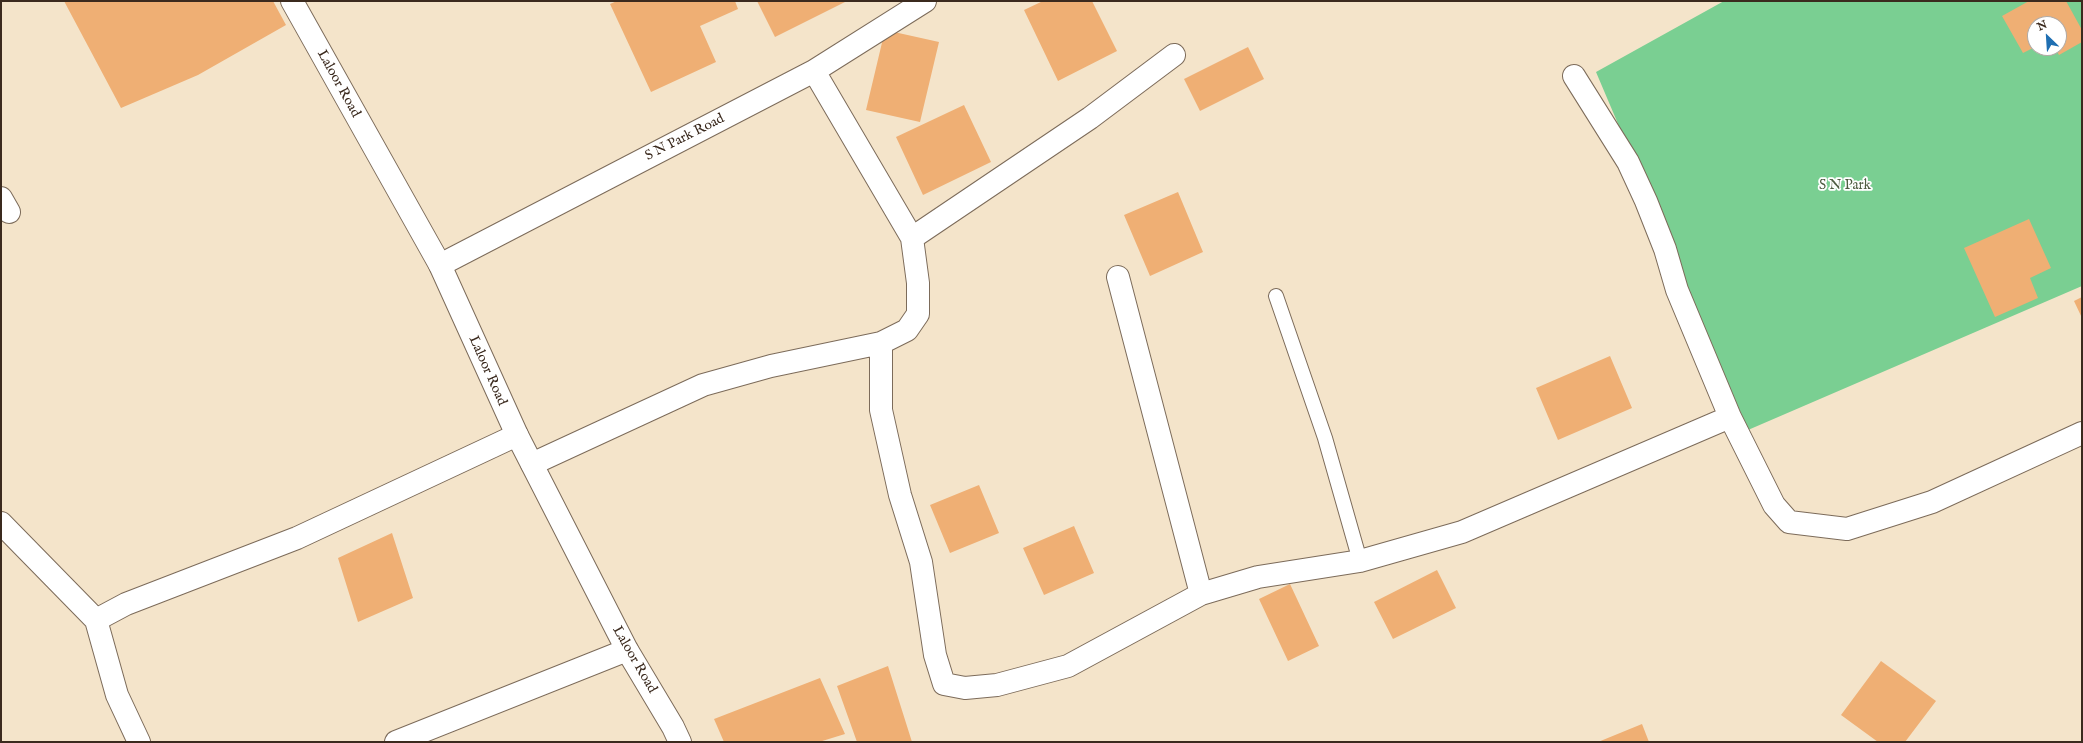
<!DOCTYPE html>
<style>
body{margin:0}
#map{position:relative;width:2083px;height:743px;overflow:hidden;background:#f4e4ca;font-family:"IM FELL English",serif}
canvas{display:block}
.frame{position:absolute;inset:0;border:2px solid #3b2a1e;pointer-events:none}
.north{position:absolute;left:2027px;top:16px;width:40px;height:40px;box-sizing:border-box;background:#fff;border:1px solid #b1aaa5;border-radius:50%;rotate:335deg;font-size:11px;font-weight:700;line-height:16px;text-align:center;color:#3b2a1e}
.north::after{content:'';display:block;margin:auto;width:14px;height:18px;background:#1f6fb2;clip-path:polygon(50% 0,100% 100%,50% 72%,0 100%)}
</style>
<div id="map">
<canvas width="2083" height="743"></canvas>
<div class="frame"></div>
<div class="north">N</div>
</div>
<script>
const c = document.querySelector('canvas').getContext('2d');
c.lineJoin = 'round';
function fillPath(path, color) { c.fillStyle = color; c.fill(path, 'evenodd'); }
const poly = rows => new Path2D(rows.map(r => 'M' + r).join(''));
function stroke(path, color, width, dash) { c.strokeStyle = color; c.lineWidth = width; c.lineCap = dash ? 'butt' : 'round'; c.setLineDash(dash || []); c.stroke(path); }
function label(font, color, halo, rows, align = 'center') {
  c.font = font + ' "IM FELL English",serif'; c.lineWidth = 3.5; c.setLineDash([]); c.textBaseline = 'middle'; c.strokeStyle = halo; c.fillStyle = color; for (const [text, x, y, turn = 0] of rows) {
    c.save(); c.translate(x, y); c.rotate((+turn || 0) * Math.PI / 180); c.textAlign = isNaN(turn) ? turn : align; if (halo) c.strokeText(text, 0, 0); c.fillText(text, 0, 0); c.restore();
  }
}
fillPath(poly([
 [1724,1,2082,1,2082,286,1748,430,1596,72],
 [2035,24,2059,24,2059,48,2035,48]
]), '#7acf92');
fillPath(poly([
 [64,1,273,1,286,25,198,75,121,108],
 [617,1,735,1,738,9,700,26,716,62,651,92,610,4],
 [757,1,847,1,775,37],
 [1043,1,1092,1,1117,51,1058,81,1024,10],
 [2029,1,2066,1,2082,30,2082,42,2059,55,2055,48,2059,48,2059,24,2035,24,2035,47,2023,53,2002,16],
 [885,30,939,42,920,122,866,110],
 [1248,47,1264,79,1200,111,1184,79],
 [964,105,991,162,923,195,896,137],
 [1178,192,1203,252,1150,276,1124,215],
 [2029,219,2051,268,2030,278,2038,298,1995,317,1964,248],
 [2082,297,2082,318,2074,301],
 [1610,356,1632,408,1558,440,1536,388],
 [979,485,999,533,950,553,930,505],
 [1074,526,1094,573,1044,595,1023,548],
 [392,533,413,598,358,622,338,558],
 [1437,570,1456,608,1393,639,1374,602],
 [1290,584,1319,646,1288,661,1259,599],
 [1881,661,1936,701,1905,742,1878,742,1841,715],
 [888,666,912,742,857,742,837,686],
 [820,678,845,734,819,742,724,742,714,719],
 [1642,724,1649,742,1598,742]
]), '#efaf74');
const service = poly([
 [1276,296,1325,438,1360,561]
]);
const minor = poly([
 [1,198,9,212],
 [912,238,1090,118,1174,55],
 [440,265,814,71,925,1],
 [1118,277,1201,594],
 [881,343,881,410,900,495,921,562,935,655,944,684,965,688,997,685,1068,666,1201,594,1258,577,1360,561,1462,532,1730,417,1677,290,1665,249,1646,201,1628,162,1574,76],
 [1730,417,1774,505,1789,522,1847,529,1932,502,2082,433],
 [532,464,703,385,771,366,881,343,907,330,918,314,918,283,912,238,814,71],
 [1,523,96,620],
 [139,742,117,695,96,620,126,604,297,538,517,435],
 [396,742,627,650]
]);
const tertiary = poly([
 [292,1,440,265,517,435,627,650,673,727,680,742]
]);
stroke(service, '#7c6b5a', 16);
stroke(minor, '#7c6b5a', 24);
stroke(tertiary, '#7c6b5a', 24);
stroke(service, '#fff', 14);
stroke(minor, '#fff', 22);
stroke(tertiary, '#fff', 22);
label('14px', '#3b2a1e', '#fff', [
 ["Laloor Road",338,84,61],
 ["S N Park Road",685,138,-27],
 ["Laloor Road",487,371,66],
 ["Laloor Road",634,660,60]
]);
label('14px', '#4e5c41', '#fff', [
 ["S N Park",1845,186]
]);
</script>
